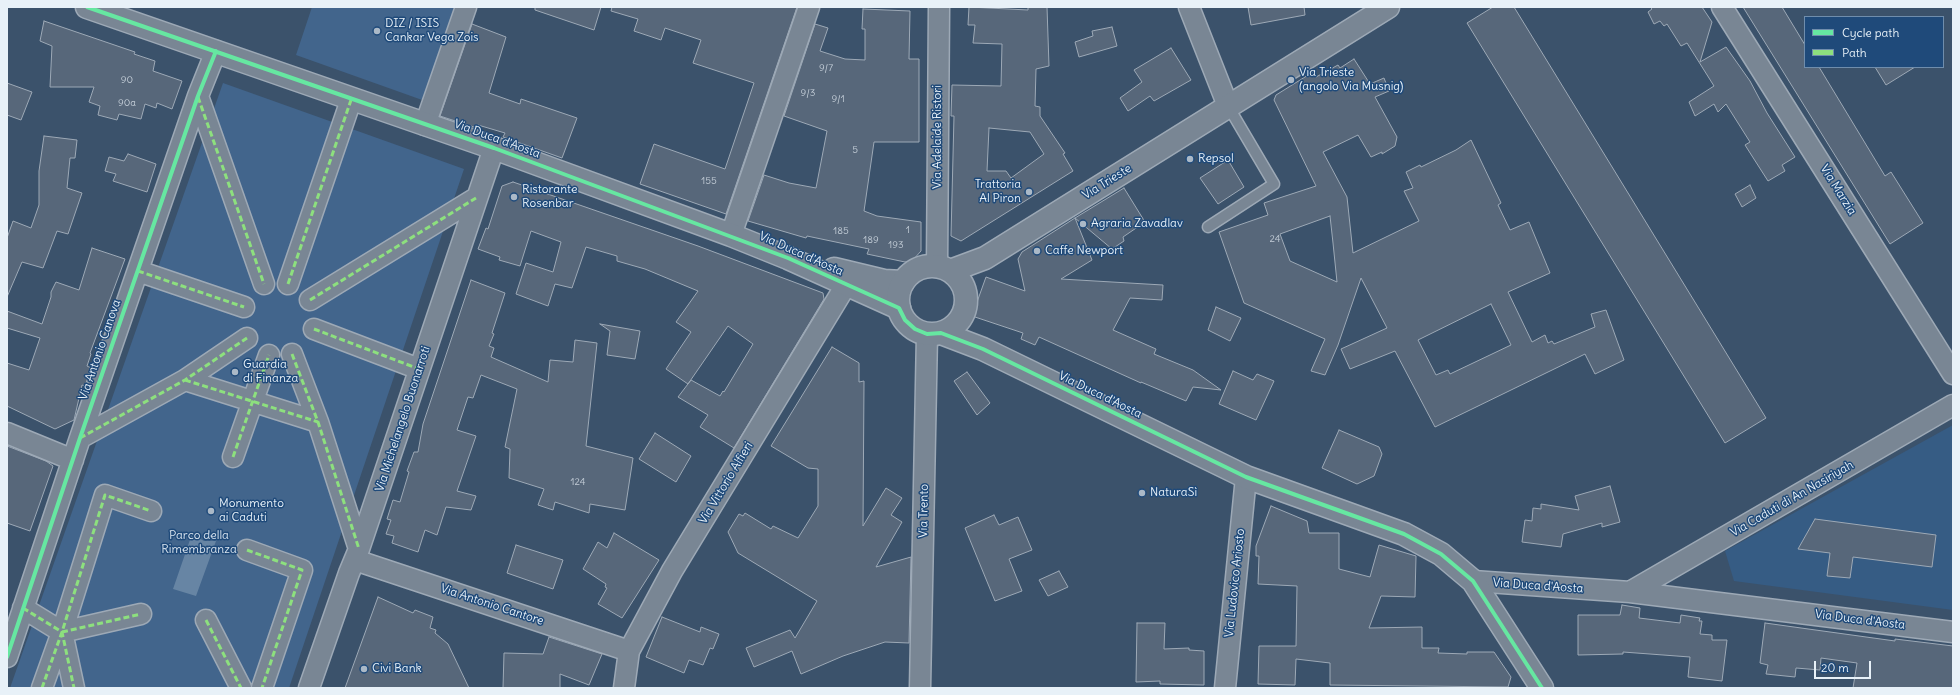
<!DOCTYPE html>
<meta charset="utf-8">
<style>
body{margin:0}
#map{position:relative;width:1960px;height:695px;overflow:hidden;background:#3b526b;font-family:Delius,sans-serif}
canvas{display:block}
.frame{position:absolute;inset:0;border:8px solid #e8f1f8;pointer-events:none}
.legend{position:absolute;left:1804px;top:16px;width:140px;height:52px;box-sizing:border-box;background:#1f4a7a;border:1px solid #6f8dac;margin:0;padding:5px 7px;list-style:none;font-size:12px;color:#e8f1f8}
.legend li{display:flex;align-items:center;gap:8px;height:20px}
.legend b{width:20px;border:1px solid #6f8dac}
.scale{position:absolute;left:1814px;top:661px;width:57px;height:18px;box-sizing:border-box;border:2px solid #e8f1f8;border-top:0;padding-left:5px;font-size:12px;line-height:14px;white-space:nowrap;color:#e8f1f8;-webkit-text-stroke:3px #1f4a7a;paint-order:stroke}
</style>
<div id="map">
<canvas width="1960" height="695"></canvas>
<div class="frame"></div>
<ul class="legend">
<li><b style="height:5px;background:#66e7a1"></b>Cycle path</li>
<li><b style="height:5px;background:#8de07e"></b>Path</li>
</ul>
<div class="scale">20 m</div>
</div>
<script>
const c = document.querySelector('canvas').getContext('2d');
c.lineJoin = 'round';
function fillPath(path, color) { c.fillStyle = color; c.fill(path, 'evenodd'); }
const poly = rows => new Path2D(rows.map(r => 'M' + r).join(''));
function stroke(path, color, width, dash) { c.strokeStyle = color; c.lineWidth = width; c.lineCap = dash ? 'butt' : 'round'; c.setLineDash(dash || []); c.stroke(path); }
function label(font, color, halo, rows, align = 'center') {
  c.font = font + ' Delius,sans-serif'; c.lineWidth = 3; c.setLineDash([]); c.textBaseline = 'middle'; c.strokeStyle = halo; c.fillStyle = color; for (const [text, x, y, turn = 0] of rows) {
    c.save(); c.translate(x, y); c.rotate((+turn || 0) * Math.PI / 180); c.textAlign = isNaN(turn) ? turn : align; if (halo) c.strokeText(text, 0, 0); c.fillText(text, 0, 0); c.restore();
  }
}
fillPath(poly([
 [1953,425,1953,610,1734,581,1725,551]
]), '#365c84');
fillPath(poly([
 [312,7,459,7,425,101,296,55],
 [223,83,464,169,289,688,10,688]
]), '#42658c');
fillPath(poly([
 [192,534,204,541,216,541,196,596,173,589]
]), '#6785a4');
const building = poly([
 [535,7,601,7,594,30,535,10,535,7],
 [612,7,797,7,726,214,640,184,654,144,725,169,754,83,693,63,701,40,665,28,661,40,634,31,638,19,611,11,612,7],
 [969,7,1028,10,1028,7,1047,7,1049,66,1036,69,1035,106,1040,107,1040,116,1065,153,1063,154,1073,171,961,241,951,236,954,116,951,116,952,85,1001,86,1002,44,973,43,975,25,968,25,969,7],
 [989,128,1030,132,1044,154,1011,178,1006,171,987,171,989,128],
 [1248,7,1304,7,1305,15,1251,25,1248,7],
 [1493,7,1514,7,1766,418,1725,443,1467,23,1493,7],
 [1650,7,1702,7,1712,22,1700,62,1726,47,1750,81,1767,113,1795,157,1782,165,1785,171,1768,181,1745,145,1750,142,1726,104,1718,112,1714,104,1695,116,1689,102,1714,86,1687,43,1681,46,1667,24,1664,26,1660,21,1654,24,1648,12,1652,9,1650,7],
 [1743,7,1782,7,1805,45,1805,67,1819,67,1885,176,1891,172,1923,223,1890,244,1743,7],
 [863,9,910,11,909,59,919,59,919,142,874,142,864,211,877,216,921,222,921,251,912,261,905,262,867,254,869,249,807,236,806,238,748,221,764,175,789,183,816,188,827,131,784,116,815,24,828,28,820,51,845,59,865,60,865,29,862,29,863,9],
 [44,21,135,52,134,54,155,61,153,71,182,81,172,109,157,103,156,108,145,104,141,119,119,114,117,120,98,115,100,106,89,102,94,87,50,87,52,46,40,41,44,21],
 [472,24,506,37,489,93,520,104,521,99,577,118,562,158,503,137,505,133,478,125,477,128,440,116,472,24],
 [1112,27,1117,46,1079,57,1075,42,1093,36,1092,31,1112,27],
 [1171,48,1191,80,1154,101,1150,96,1128,111,1120,98,1142,82,1134,70,1171,48],
 [1354,59,1370,84,1384,78,1389,91,1375,97,1397,137,1395,146,1382,154,1382,152,1371,157,1358,135,1323,152,1347,197,1353,253,1419,221,1404,191,1413,188,1406,172,1420,165,1421,167,1456,150,1471,140,1501,203,1498,205,1510,230,1529,222,1550,273,1508,292,1532,342,1545,335,1548,343,1552,341,1554,344,1595,327,1591,314,1606,310,1624,360,1595,374,1585,354,1435,427,1395,351,1350,369,1341,349,1387,328,1361,278,1338,345,1325,375,1311,371,1325,339,1244,303,1219,232,1268,215,1264,203,1316,186,1274,100,1276,95,1313,72,1316,77,1338,65,1340,68,1354,59],
 [1330,216,1333,243,1337,282,1290,261,1280,234,1330,216],
 [1491,304,1511,345,1450,374,1448,370,1436,375,1418,340,1491,304],
 [1875,67,1915,67,1886,85,1875,67],
 [7,83,32,92,21,120,7,115,7,83],
 [44,136,77,140,75,158,70,158,67,188,82,193,68,234,57,231,43,268,22,262,7,297,7,238,13,221,31,228,39,205,39,171,44,136],
 [128,154,156,164,147,192,113,181,116,174,105,171,109,157,124,161,128,154],
 [1228,160,1244,187,1218,204,1200,178,1228,160],
 [513,182,698,246,823,293,824,299,734,448,700,427,708,415,678,397,691,380,720,396,723,391,724,392,753,344,728,326,688,384,666,369,691,332,676,322,698,291,645,269,617,261,617,256,586,247,572,288,555,284,548,306,516,294,526,263,553,272,561,242,531,231,520,266,499,260,500,257,478,249,486,228,488,229,502,186,513,182],
 [1750,185,1756,198,1742,207,1735,194,1750,185],
 [1124,188,1145,222,1123,237,1124,241,1112,249,1075,218,1124,188],
 [1075,218,1092,260,1061,279,1163,285,1162,300,1130,298,1113,330,1156,349,1154,354,1193,370,1221,390,1193,387,1186,401,1141,382,1141,383,1039,337,1035,345,1021,339,1023,333,972,316,986,277,1025,291,1018,259,1022,252,1075,218],
 [92,248,125,259,90,353,91,354,87,366,91,368,85,386,82,385,74,420,55,429,7,406,7,363,29,370,40,338,7,328,7,311,42,324,51,297,51,292,56,282,79,290,92,248],
 [471,280,505,293,492,333,494,334,489,346,494,348,491,357,548,382,550,360,573,362,575,340,597,343,586,446,633,458,625,510,590,504,589,513,555,502,553,510,538,505,544,489,509,478,510,449,505,447,517,389,481,375,473,398,468,397,457,430,476,436,457,491,476,496,471,510,446,507,437,535,425,530,418,552,392,543,394,536,386,534,391,520,387,519,393,500,400,502,409,472,407,471,414,452,418,452,423,424,471,280],
 [1216,307,1241,318,1230,341,1208,330,1216,307],
 [600,324,640,331,635,359,607,355,610,331,600,324],
 [832,347,859,363,859,382,864,381,863,526,886,488,902,498,891,515,902,522,876,567,911,557,909,643,885,642,843,656,801,674,792,651,754,667,746,648,790,630,795,638,817,601,738,553,728,532,739,514,743,516,745,513,771,529,773,526,798,538,818,506,818,469,808,468,771,446,832,347],
 [1233,371,1253,380,1257,374,1274,381,1256,420,1219,404,1233,371],
 [967,372,990,403,977,415,954,381,967,372],
 [1339,430,1379,447,1382,454,1374,476,1357,484,1322,468,1339,430],
 [655,433,691,456,676,482,639,459,655,433],
 [7,446,46,461,53,466,30,531,7,523,7,446],
 [1610,486,1620,522,1602,527,1602,523,1563,534,1561,547,1522,542,1525,520,1532,521,1533,508,1541,509,1541,504,1579,510,1575,496,1610,486],
 [1271,506,1307,521,1309,533,1339,533,1339,569,1370,577,1379,545,1416,556,1415,597,1381,596,1369,628,1422,627,1422,648,1439,648,1438,653,1467,654,1467,652,1494,652,1511,677,1508,687,1330,685,1330,663,1296,659,1295,685,1258,684,1259,646,1296,646,1297,586,1258,584,1259,556,1256,556,1256,546,1271,506],
 [994,515,999,525,1018,517,1032,550,1009,559,1022,591,995,601,965,528,994,515],
 [1815,519,1936,535,1932,567,1853,557,1850,578,1827,576,1830,553,1798,549,1815,519],
 [614,533,659,560,622,618,598,604,607,588,605,587,606,584,583,569,598,542,607,548,614,533],
 [516,545,563,560,553,589,507,573,516,545],
 [1059,571,1068,587,1048,596,1039,580,1059,571],
 [378,597,413,613,415,610,433,617,430,628,436,630,435,633,448,644,469,688,345,688,378,597],
 [1622,605,1640,608,1639,618,1680,623,1681,615,1700,618,1699,621,1702,621,1700,634,1712,635,1712,640,1727,640,1722,681,1688,677,1690,657,1623,652,1623,654,1578,655,1578,615,1620,615,1622,605],
 [662,617,700,632,701,627,719,634,713,649,710,648,703,665,689,660,684,673,646,657,662,617],
 [1137,623,1165,623,1164,649,1189,648,1189,650,1204,651,1204,685,1160,684,1160,681,1136,682,1137,623],
 [1765,623,1895,641,1895,639,1953,646,1953,688,1853,688,1857,663,1821,658,1820,670,1796,668,1795,677,1766,674,1768,665,1760,663,1765,623],
 [549,637,602,654,589,685,560,674,560,688,503,688,504,653,543,654,549,637]
]);
fillPath(building, '#57677a');
stroke(building, '#9da9b6', 1);
const lane = poly([
 [1208,227,1274,184,1228,106]
]);
const street = poly([
 [1189,7,1228,106],
 [1722,7,1953,374],
 [198,96,264,284],
 [425,125,466,7],
 [731,235,809,7],
 [937,266,939,7],
 [138,271,244,307],
 [288,284,351,100],
 [310,300,476,198],
 [314,329,419,369],
 [292,354,318,422,359,549],
 [185,380,318,422],
 [7,433,73,460],
 [80,438,185,380,247,338],
 [233,457,269,355],
 [247,550,302,570,262,688],
 [355,560,629,651],
 [1473,581,1630,592,1953,632],
 [1630,592,1953,405],
 [23,608,62,632,74,688],
 [206,620,241,688],
 [62,632,141,614],
 [7,657,80,438,198,96,216,51],
 [42,688,62,632,105,495,151,511],
 [309,688,349,573,359,549,494,148],
 [624,688,629,651,672,571,846,285],
 [920,688,927,334],
 [1225,688,1246,477]
]);
const secondary = poly([
 [87,7,494,148,731,235,788,258,899,308],
 [834,269,884,281,903,282]
]);
const primary = poly([
 '898 300a34 34 0 1 1 68 0a34 34 0 1 1-68 0Z',
 [950,271,985,258,1388,7],
 [941,333,983,349,1246,477,1404,534,1441,554,1473,581,1542,688]
]);
stroke(lane, '#9da9b6', 13);
stroke(street, '#9da9b6', 23);
stroke(secondary, '#9da9b6', 25);
stroke(primary, '#9da9b6', 25);
stroke(lane, '#798694', 10);
stroke(street, '#798694', 20);
stroke(secondary, '#798694', 22);
stroke(primary, '#798694', 22);
stroke(poly([
 [198,97,264,284],
 [138,271,244,307],
 [288,284,351,100],
 [310,300,476,198],
 [314,329,419,369],
 [292,354,318,422,359,549],
 [185,380,318,422],
 [80,438,185,380,247,338],
 [233,457,269,355],
 [247,550,302,570,262,688],
 [23,608,62,632,74,688],
 [206,620,241,688],
 [62,632,141,614],
 [42,688,62,632,105,495,151,511]
]), '#8de07e', 3, [6, 3]);
stroke(poly([
 [87,7,494,148,788,258,899,308,905,320,915,329,927,334,941,333,983,349,1246,477,1404,534,1441,554,1473,581,1542,688],
 [7,657,80,438,198,96,216,51]
]), '#66e7a1', 4);
for (const [x, y, r, color] of [
 [377,31,4,"#abb9c7"],
 [1291,80,4,"#abb9c7"],
 [1190,159,4,"#abb9c7"],
 [1029,192,4,"#abb9c7"],
 [514,197,4,"#abb9c7"],
 [1083,224,4,"#abb9c7"],
 [1037,251,4,"#abb9c7"],
 [235,372,4,"#abb9c7"],
 [1142,493,4,"#abb9c7"],
 [211,511,4,"#abb9c7"],
 [364,669,4,"#abb9c7"]
]) { const dot = new Path2D(); dot.arc(x, y, r, 0, 2 * Math.PI); c.fillStyle = color; c.fill(dot); stroke(dot, '#1f4a7a', 1.5); }
label('10px', '#c4ced8', null, [
 ["9/7",826,68],
 ["90",127,80],
 ["9/3",808,93],
 ["9/1",838,99],
 ["90a",127,103],
 ["5",855,150],
 ["155",709,181],
 ["1",908,230],
 ["185",841,231],
 ["24",1275,239],
 ["189",871,240],
 ["193",896,245],
 ["124",578,482]
]);
label('12px', '#e8f1f8', '#1f4a7a', [
 ["DIZ / ISIS",385,24],
 ["Cankar Vega Zois",385,38],
 ["Via Trieste",1299,73],
 ["(angolo Via Musnig)",1299,87],
 ["Repsol",1198,159],
 ["Trattoria",1021,185,"right"],
 ["Al Piron",1021,199,"right"],
 ["Ristorante",522,190],
 ["Rosenbar",522,204],
 ["Agraria Zavadlav",1091,224],
 ["Caffe Newport",1045,251],
 ["Guardia",243,365],
 ["di Finanza",243,379],
 ["NaturaSì",1150,493],
 ["Monumento",219,504],
 ["ai Caduti",219,518],
 ["Civi Bank",372,669]
], 'left');
label('12px', '#e8f1f8', '#1f4a7a', [
 ["Via Adelaide Ristori",938,137,-90],
 ["Via Duca d'Aosta",497,139,20],
 ["Via Trieste",1107,182,-32],
 ["Via Marzia",1838,190,58],
 ["Via Duca d'Aosta",801,254,24],
 ["Via Antonio Canova",100,350,-71],
 ["Via Duca d'Aosta",1100,395,26],
 ["Via Michelangelo Buonarroti",403,419,-72],
 ["Via Vittorio Alfieri",726,483,-59],
 ["Via Caduti di An Nasiriyah",1792,499,-30],
 ["Via Trento",924,511,-89],
 ["Via Ludovico Ariosto",1235,583,-84],
 ["Via Duca d'Aosta",1538,586,4],
 ["Via Antonio Cantore",492,605,18],
 ["Via Duca d'Aosta",1860,620,7]
]);
label('12px', '#d8e3ee', '#1f4a7a', [
 ["Parco della",199,536],
 ["Rimembranza",199,550]
]);
</script>
